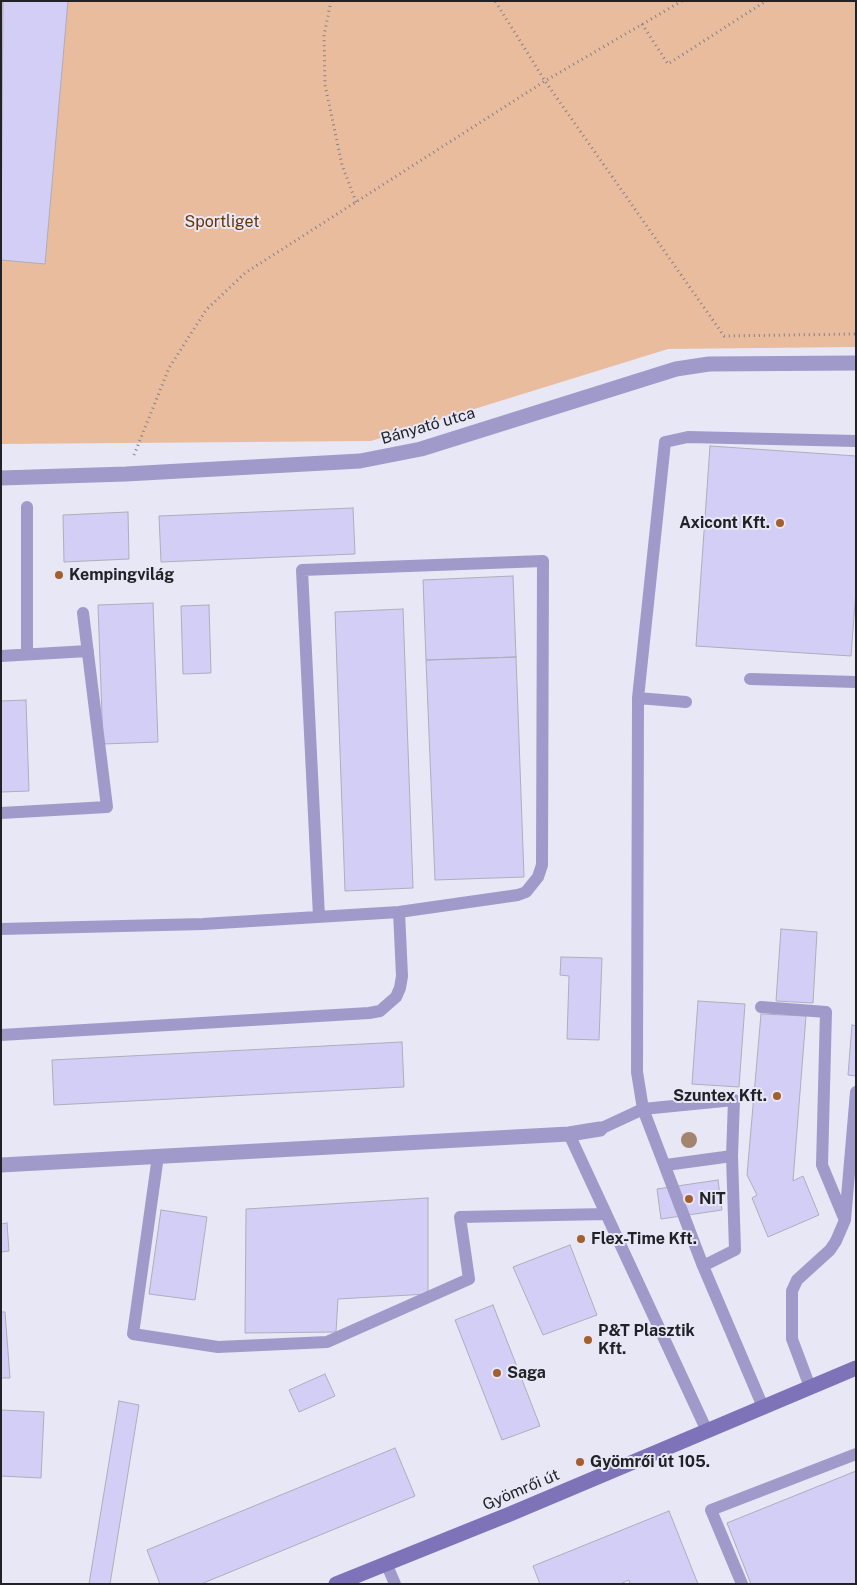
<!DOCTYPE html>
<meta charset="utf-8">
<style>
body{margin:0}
#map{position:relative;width:857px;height:1585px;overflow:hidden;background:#e8e7f6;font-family:"Public Sans",sans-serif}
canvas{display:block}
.frame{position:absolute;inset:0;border:2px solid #212127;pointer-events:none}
</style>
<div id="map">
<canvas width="857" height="1585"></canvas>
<div class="frame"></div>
</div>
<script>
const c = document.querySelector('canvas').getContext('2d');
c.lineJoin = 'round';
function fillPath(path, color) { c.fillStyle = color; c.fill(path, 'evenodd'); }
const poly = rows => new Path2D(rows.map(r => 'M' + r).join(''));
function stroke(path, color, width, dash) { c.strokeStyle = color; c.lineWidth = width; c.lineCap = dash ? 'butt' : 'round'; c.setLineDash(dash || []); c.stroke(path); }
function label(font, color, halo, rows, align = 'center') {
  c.font = font + ' "Public Sans",sans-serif'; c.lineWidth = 4; c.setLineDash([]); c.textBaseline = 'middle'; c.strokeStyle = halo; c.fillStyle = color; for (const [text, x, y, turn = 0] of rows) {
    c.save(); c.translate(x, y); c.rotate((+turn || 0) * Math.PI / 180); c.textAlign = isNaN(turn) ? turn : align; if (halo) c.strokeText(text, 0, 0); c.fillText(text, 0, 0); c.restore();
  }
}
fillPath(poly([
 [1,1,856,1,856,347,668,349,371,441,1,444]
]), '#eabc9e');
const building = poly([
 [3,1,68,1,45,264,1,260,3,1],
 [710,446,856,456,856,590,851,656,696,646,710,446],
 [353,508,355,554,161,562,159,516,353,508],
 [128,512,129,559,64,562,63,515,128,512],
 [513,576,516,657,426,660,423,580,513,576],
 [153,603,158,742,103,744,98,605,153,603],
 [209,605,211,673,183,674,181,606,209,605],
 [403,609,413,888,345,891,335,612,403,609],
 [516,657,524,877,435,880,426,660,516,657],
 [26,700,29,791,1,792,1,701,26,700],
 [781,929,817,932,813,1003,776,1001,781,929],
 [561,957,602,958,599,1040,567,1039,569,976,560,975,561,957],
 [698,1001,745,1004,739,1087,692,1084,698,1001],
 [761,1014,806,1016,793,1181,803,1176,819,1215,768,1237,752,1198,757,1195,747,1175,761,1014],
 [852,1025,856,1026,856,1076,848,1075,852,1025],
 [402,1042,404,1087,54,1105,52,1060,402,1042],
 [718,1180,722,1210,661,1219,657,1189,718,1180],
 [428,1198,428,1294,338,1299,336,1332,245,1333,246,1209,428,1198],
 [161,1210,207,1217,195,1300,149,1294,161,1210],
 [7,1223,9,1251,1,1252,1,1224,7,1223],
 [570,1245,597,1315,543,1335,513,1267,570,1245],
 [493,1305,540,1426,502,1440,455,1320,493,1305],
 [1,1312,5,1312,10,1378,1,1378,1,1312],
 [325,1374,335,1396,299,1412,289,1390,325,1374],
 [119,1401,139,1405,110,1584,89,1584,119,1401],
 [1,1410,44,1412,41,1478,1,1476,1,1410],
 [395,1448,415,1496,201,1584,160,1584,147,1550,395,1448],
 [856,1471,856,1584,751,1584,727,1523,856,1471],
 [669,1511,698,1584,630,1584,629,1580,620,1584,540,1584,533,1566,669,1511]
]);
fillPath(building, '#d2cef6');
stroke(building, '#aeadbb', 1);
stroke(poly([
 [331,1,324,35,325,85,342,165,356,202],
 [682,1,545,81,724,336,856,334],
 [642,24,668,64,766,1],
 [134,455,169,368,206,310,245,273,545,81,495,1]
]), '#81818b', 3, [1, 4]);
stroke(poly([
 [27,507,27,654],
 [1,656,88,651],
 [750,679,856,682],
 [638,698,686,702],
 [1,813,107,807,83,613],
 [1,929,203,924,399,912,518,895,526,892,538,877,542,865,543,561,302,570,319,917],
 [761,1007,826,1012,822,1165,844,1218],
 [1,1035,369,1013,380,1011,396,997,400,988,402,976,399,912],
 [600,1129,643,1109,734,1100,732,1156,735,1250,703,1266],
 [569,1134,707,1431],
 [158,1156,133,1334,218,1347,327,1342,469,1279,460,1217,605,1214],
 [666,1165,732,1156],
 [810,1387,792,1339,792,1291,797,1280,830,1250,836,1241,845,1220,856,1092],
 [763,1407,703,1266,643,1109,637,1072,638,698,665,442,688,437,856,441],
 [386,1563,395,1584],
 [742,1584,711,1510,856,1454]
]), '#a09aca', 12);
stroke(poly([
 [1,478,126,474,360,461,421,449,676,369,709,364,856,363],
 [1,1165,569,1134,600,1129]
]), '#a09aca', 15);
stroke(poly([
 [336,1584,510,1514,856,1368]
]), '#7e73b8', 15);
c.fillStyle = '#a3846f';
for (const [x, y] of [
 [689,1140]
]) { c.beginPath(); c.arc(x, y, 8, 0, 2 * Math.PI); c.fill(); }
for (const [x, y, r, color] of [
 [780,523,5,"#a35f2f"],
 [59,575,5,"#a35f2f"],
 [777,1096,5,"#a35f2f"],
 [689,1199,5,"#a35f2f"],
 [581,1239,5,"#a35f2f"],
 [588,1340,5,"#a35f2f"],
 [497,1373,5,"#a35f2f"],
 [580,1462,5,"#a35f2f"]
]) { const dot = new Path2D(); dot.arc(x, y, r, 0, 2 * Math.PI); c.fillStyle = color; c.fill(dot); stroke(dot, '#e8e7f6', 2); }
label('16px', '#6b3300', '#e8e7f6', [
 ["Sportliget",222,222]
]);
label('16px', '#212127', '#e8e7f6', [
 ["Bányató utca",428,426,-16],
 ["Gyömrői út",521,1490,-23]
]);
label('bold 16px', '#212127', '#e8e7f6', [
 ["Axicont Kft.",770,523,"right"],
 ["Kempingvilág",69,575],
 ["Szuntex Kft.",767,1096,"right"],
 ["NiT",699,1199],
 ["Flex-Time Kft.",591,1239],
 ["P&T Plasztik",598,1331],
 ["Kft.",598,1349],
 ["Saga",507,1373],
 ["Gyömrői út 105.",590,1462]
], 'left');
</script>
